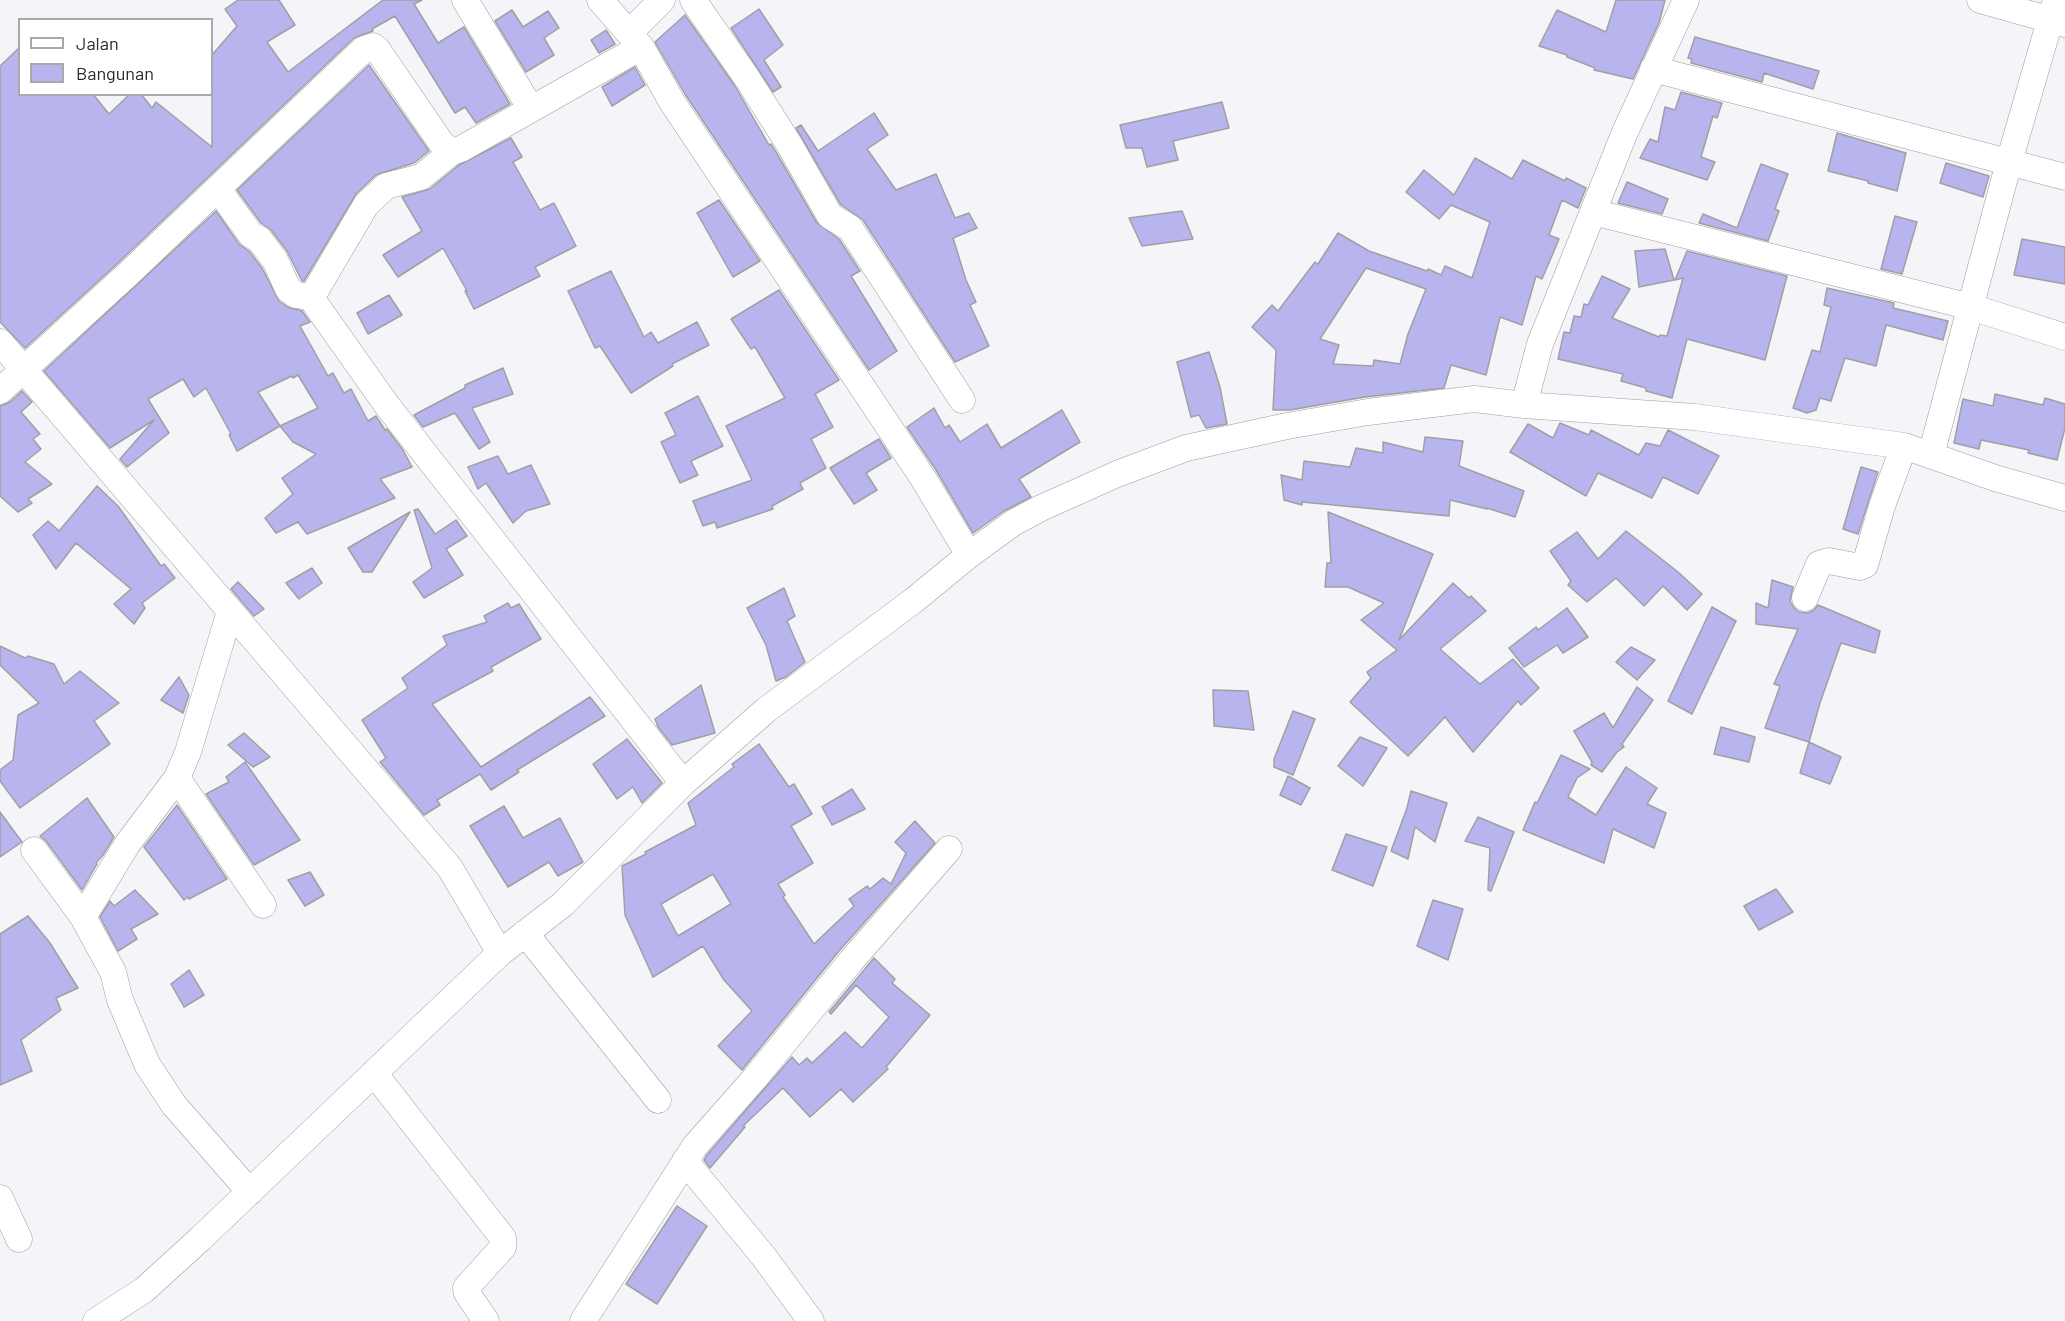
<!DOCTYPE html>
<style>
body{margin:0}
#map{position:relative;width:2065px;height:1321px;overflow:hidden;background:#f5f5f9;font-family:Barlow,sans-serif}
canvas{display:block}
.legend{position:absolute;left:18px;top:18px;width:195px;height:78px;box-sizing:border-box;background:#fff;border:2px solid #a9a9aa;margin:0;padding:8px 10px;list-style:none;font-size:18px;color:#29292a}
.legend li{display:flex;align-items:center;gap:12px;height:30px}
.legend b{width:30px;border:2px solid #a9a9aa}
</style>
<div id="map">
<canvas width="2065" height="1321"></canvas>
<ul class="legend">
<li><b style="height:8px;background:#fff"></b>Jalan</li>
<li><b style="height:16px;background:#b7b4ee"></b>Bangunan</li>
</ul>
</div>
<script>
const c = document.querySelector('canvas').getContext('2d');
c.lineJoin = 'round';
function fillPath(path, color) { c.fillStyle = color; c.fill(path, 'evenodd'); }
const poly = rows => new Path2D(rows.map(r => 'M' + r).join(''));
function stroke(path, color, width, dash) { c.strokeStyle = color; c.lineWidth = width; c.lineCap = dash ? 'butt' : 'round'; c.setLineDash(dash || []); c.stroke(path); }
const building = poly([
 [238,0,279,0,295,25,267,42,288,72,383,0,422,0,414,4,438,43,464,27,510,104,476,123,465,107,455,113,395,16,372,29,373,31,354,38,118,263,25,348,0,322,0,66,20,47,20,94,93,94,109,114,130,94,141,94,152,108,156,102,212,147,212,55,237,26,225,9,238,0],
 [1616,0,1665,0,1659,23,1633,79,1594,70,1595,68,1567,57,1567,55,1539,46,1557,10,1606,32,1616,0],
 [759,9,783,45,764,60,781,87,773,92,731,28,759,9],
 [512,10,523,27,548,11,559,28,544,38,554,55,526,72,495,21,512,10],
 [685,15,735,86,769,145,771,144,776,152,817,223,839,239,860,271,851,276,897,351,869,370,685,94,655,42,685,15],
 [606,30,615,44,599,53,591,40,606,30],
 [1695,37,1819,71,1813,89,1764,73,1762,82,1691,63,1692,59,1688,58,1695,37],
 [369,65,429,151,414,163,376,175,356,194,304,281,302,281,287,251,271,230,261,223,237,190,369,65],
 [635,67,645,85,612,106,602,87,635,67],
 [1681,92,1722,103,1717,118,1713,116,1701,157,1715,162,1707,180,1640,158,1650,139,1658,142,1665,107,1675,110,1681,92],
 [1222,102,1229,128,1173,141,1178,160,1147,167,1142,148,1126,148,1120,125,1222,102],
 [874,113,888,135,867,149,896,190,936,174,955,218,969,213,977,228,953,238,966,280,976,302,970,305,989,346,955,362,863,220,841,205,796,128,801,125,818,151,874,113],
 [1837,133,1906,153,1897,191,1868,183,1868,181,1828,171,1837,133],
 [511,138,522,157,513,162,540,210,554,203,576,246,535,267,540,276,474,309,465,291,467,291,443,248,398,277,383,255,422,231,402,197,430,189,459,165,511,138],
 [1475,158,1512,179,1523,160,1565,181,1566,178,1586,188,1578,208,1562,200,1549,235,1559,239,1554,251,1542,279,1536,276,1522,325,1500,317,1486,375,1451,365,1444,388,1365,397,1290,410,1273,410,1276,350,1252,327,1272,305,1278,311,1315,262,1318,264,1338,233,1369,251,1427,271,1428,269,1441,275,1445,266,1472,278,1490,222,1451,205,1439,219,1406,192,1424,170,1454,195,1475,158],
 [1366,268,1426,289,1408,334,1400,364,1374,360,1373,366,1333,364,1339,345,1320,339,1366,268],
 [1946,163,1989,176,1983,197,1940,183,1946,163],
 [1761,164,1788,174,1775,209,1779,211,1768,241,1699,223,1703,214,1737,228,1761,164],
 [1627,182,1668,199,1662,214,1618,203,1627,182],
 [719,200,760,261,733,277,697,213,719,200],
 [216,211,239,244,249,251,262,268,279,301,288,307,302,311,310,322,300,326,328,376,333,373,344,393,351,389,368,421,376,416,385,430,387,429,403,450,412,467,380,479,395,498,307,534,298,522,276,533,265,518,293,494,282,478,316,454,293,442,280,426,237,451,229,435,231,434,206,388,194,397,183,379,148,399,169,433,127,467,120,459,154,420,110,448,44,371,216,211],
 [298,375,318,408,280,426,258,392,292,376,293,378,298,375],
 [1182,211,1193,239,1142,246,1129,218,1182,211],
 [1895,216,1917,222,1902,274,1881,269,1895,216],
 [2022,239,2065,247,2065,284,2014,275,2022,239],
 [1665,249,1674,280,1639,287,1635,251,1665,249],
 [1687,251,1787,276,1765,360,1687,339,1672,398,1646,391,1646,388,1621,381,1623,374,1558,359,1564,332,1570,333,1574,316,1581,317,1584,304,1588,305,1602,276,1630,289,1612,318,1659,337,1660,335,1667,336,1683,278,1675,280,1687,251],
 [611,271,644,337,651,332,658,343,697,322,709,345,672,364,673,366,631,393,600,346,595,348,568,291,611,271],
 [1827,288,1894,303,1893,308,1948,321,1943,340,1886,325,1876,366,1845,358,1831,401,1820,398,1816,410,1807,413,1793,408,1812,350,1820,352,1831,307,1824,305,1827,288],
 [779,290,839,380,815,394,833,427,811,439,826,468,800,483,803,489,772,506,773,509,717,528,715,522,703,526,693,501,752,480,726,426,785,398,755,347,751,349,731,319,779,290],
 [389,295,402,315,368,334,357,313,389,295],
 [1209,352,1220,387,1227,424,1206,428,1199,415,1191,417,1177,362,1209,352],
 [503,368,513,394,472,408,490,442,479,449,455,413,423,427,414,415,465,388,465,385,503,368],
 [22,391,32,402,21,412,40,434,33,439,41,449,25,462,52,484,28,499,32,503,18,512,0,496,0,406,10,402,22,391],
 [1995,394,2043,405,2045,398,2065,404,2065,428,2057,460,2028,453,2029,450,1981,440,1979,449,1954,443,1963,399,1993,406,1995,394],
 [698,396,723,446,691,461,698,475,680,483,661,442,676,435,665,413,698,396],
 [934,408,945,428,949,425,960,442,987,424,1001,448,1062,410,1080,442,1019,479,1031,497,1004,511,973,533,936,470,907,427,934,408],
 [1560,423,1589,435,1591,430,1639,455,1646,443,1660,446,1668,430,1719,456,1698,494,1663,477,1652,498,1598,473,1586,496,1510,452,1528,424,1553,438,1560,423],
 [1425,437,1463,441,1459,466,1524,491,1515,517,1487,508,1487,509,1450,500,1449,516,1302,502,1302,505,1284,500,1281,475,1302,480,1304,461,1350,467,1356,448,1383,453,1383,442,1423,452,1425,437],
 [879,439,891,458,866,473,877,490,854,504,830,468,879,439],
 [498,456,508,474,531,465,550,504,526,511,513,523,486,483,478,489,468,467,498,456],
 [1861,467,1878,472,1858,534,1843,529,1861,467],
 [97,486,118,506,161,566,164,564,175,578,142,603,145,608,134,624,114,604,131,589,76,543,56,569,33,535,48,521,59,531,97,486],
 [418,509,435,534,456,520,467,536,446,549,463,575,424,598,413,582,432,568,414,510,418,509],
 [410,512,372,572,363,572,348,548,410,512],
 [1328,512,1433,554,1399,640,1453,583,1469,598,1471,596,1486,611,1440,649,1480,684,1513,659,1539,688,1521,705,1518,701,1473,752,1445,717,1408,756,1350,702,1371,678,1367,672,1397,650,1361,620,1384,603,1348,587,1325,587,1327,563,1331,563,1328,512],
 [1626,531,1678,572,1702,594,1687,610,1663,586,1644,606,1616,578,1587,602,1568,585,1571,581,1550,551,1577,532,1598,559,1626,531],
 [312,568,322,583,299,599,286,583,312,568],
 [1772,580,1793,587,1790,601,1794,608,1799,612,1808,613,1814,610,1818,605,1880,631,1875,653,1841,643,1820,703,1809,742,1765,728,1780,686,1774,684,1798,629,1756,624,1756,603,1768,608,1772,580],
 [238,582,264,609,254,616,231,589,238,582],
 [784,588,795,616,787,621,805,662,786,677,776,681,766,645,747,608,784,588],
 [508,603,511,608,519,604,541,639,491,667,493,671,432,704,481,767,590,697,605,716,517,770,519,772,491,790,480,774,437,800,440,805,424,815,380,762,386,758,362,720,408,688,402,678,447,645,443,636,487,622,484,616,508,603],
 [1712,607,1736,621,1692,714,1668,701,1712,607],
 [1567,608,1588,637,1563,653,1557,645,1524,667,1509,648,1536,627,1538,630,1567,608],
 [0,646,25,658,28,656,54,664,64,684,80,671,119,703,94,721,110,744,20,808,0,781,0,770,13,760,18,715,39,703,0,665,0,646],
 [1631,647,1655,660,1637,680,1616,662,1631,647],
 [179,677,189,695,183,713,161,700,179,677],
 [701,685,715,733,672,745,658,727,655,719,701,685],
 [1637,687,1653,700,1622,744,1624,747,1617,752,1602,772,1591,765,1592,762,1574,731,1604,713,1613,728,1637,687],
 [1213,690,1248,691,1254,730,1214,726,1213,690],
 [1293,711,1315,719,1293,775,1274,767,1274,759,1293,711],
 [1721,727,1755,737,1749,762,1714,754,1721,727],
 [244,733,270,757,253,767,228,745,244,733],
 [1360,737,1387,748,1363,786,1338,766,1360,737],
 [627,739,662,783,642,803,633,787,617,799,593,764,627,739],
 [1809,742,1841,757,1830,784,1800,773,1809,742],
 [759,744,789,787,794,784,812,814,791,826,813,863,778,884,785,895,783,897,814,944,854,906,849,899,867,886,870,889,883,878,891,884,906,853,895,842,915,821,935,843,839,951,742,1070,718,1046,752,1011,724,980,703,946,653,977,625,915,622,866,646,854,645,852,696,825,688,803,734,767,732,764,759,744],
 [713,874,731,904,678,936,661,904,713,874],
 [1561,755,1590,769,1577,778,1568,797,1596,815,1626,767,1657,788,1647,804,1666,813,1654,848,1613,829,1604,863,1523,830,1535,802,1537,803,1561,755],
 [245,762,300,840,254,865,206,794,229,782,226,777,245,762],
 [1288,776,1310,788,1301,805,1280,795,1288,776],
 [852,789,865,809,832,825,822,807,852,789],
 [1411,791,1447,803,1435,842,1415,827,1408,859,1391,851,1407,808,1411,791],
 [87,798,114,837,103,855,96,863,97,864,82,890,46,841,40,836,87,798],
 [177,805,227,879,189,899,188,897,184,900,144,847,177,805],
 [504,806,523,838,560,818,583,862,558,876,549,862,508,887,470,826,504,806],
 [0,812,22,842,0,857,0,812],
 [1478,817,1514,832,1491,891,1488,890,1490,848,1465,841,1478,817],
 [1346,834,1387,847,1373,886,1332,870,1346,834],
 [310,872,324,895,305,906,288,880,310,872],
 [1776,889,1793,912,1759,930,1744,906,1776,889],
 [135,890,158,914,131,929,137,939,118,951,100,917,110,901,114,906,135,890],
 [1433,900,1463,909,1448,960,1417,946,1433,900],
 [28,916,50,943,78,988,56,998,61,1010,21,1040,32,1071,0,1085,0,934,28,916],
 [874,958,895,979,892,983,930,1015,886,1067,888,1069,853,1102,841,1089,810,1117,783,1088,743,1126,745,1127,710,1168,704,1160,707,1155,792,1057,799,1065,807,1058,812,1063,845,1032,862,1048,889,1017,856,985,831,1014,829,1012,874,958],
 [189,970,204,995,184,1007,171,984,189,970],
 [677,1206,707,1226,657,1304,626,1284,677,1206]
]);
fillPath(building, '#b7b4ee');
stroke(building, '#a0a0a4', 1.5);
const minor = poly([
 [465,0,531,109],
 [600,0,641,47,672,102,923,478,969,555],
 [693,0,747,78,789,144,830,216,850,228,962,400],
 [1980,0,2065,24],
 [629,33,662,0],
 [1653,69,2065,177],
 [452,152,421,177,386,186,366,205,316,290,313,297,314,302,386,404,683,783],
 [218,189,251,235,259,239,275,260,288,289,296,295,313,297],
 [1593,212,1971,307,2065,337],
 [0,342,450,868,500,953],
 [0,391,128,274,364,49,373,46,377,49,442,144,452,152,461,149,641,47],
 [1524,405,1540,344,1625,132,1686,0],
 [1931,455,2009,162,2056,0],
 [1805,598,1819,564,1829,561,1860,567,1865,565,1882,506,1904,446],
 [177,778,263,905],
 [34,850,83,917,128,843,177,778,188,752,230,611],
 [83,917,113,972,120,1000,147,1064,174,1105,250,1192],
 [525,933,658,1100],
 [374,1073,503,1238,503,1247,466,1288,467,1293,486,1321],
 [685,1161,764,1257,811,1321],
 [0,1198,19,1239],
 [96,1321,144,1290,200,1239,500,953,563,904,683,783,766,710,913,601,969,555,1013,523,1041,508,1117,474,1186,448,1287,426,1368,412,1474,399,1524,405,1695,417,1904,446,1995,478,2065,498],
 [583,1321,695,1146,755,1078,851,961,949,849]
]);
stroke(minor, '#9d9da1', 27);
stroke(minor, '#fff', 26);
</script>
